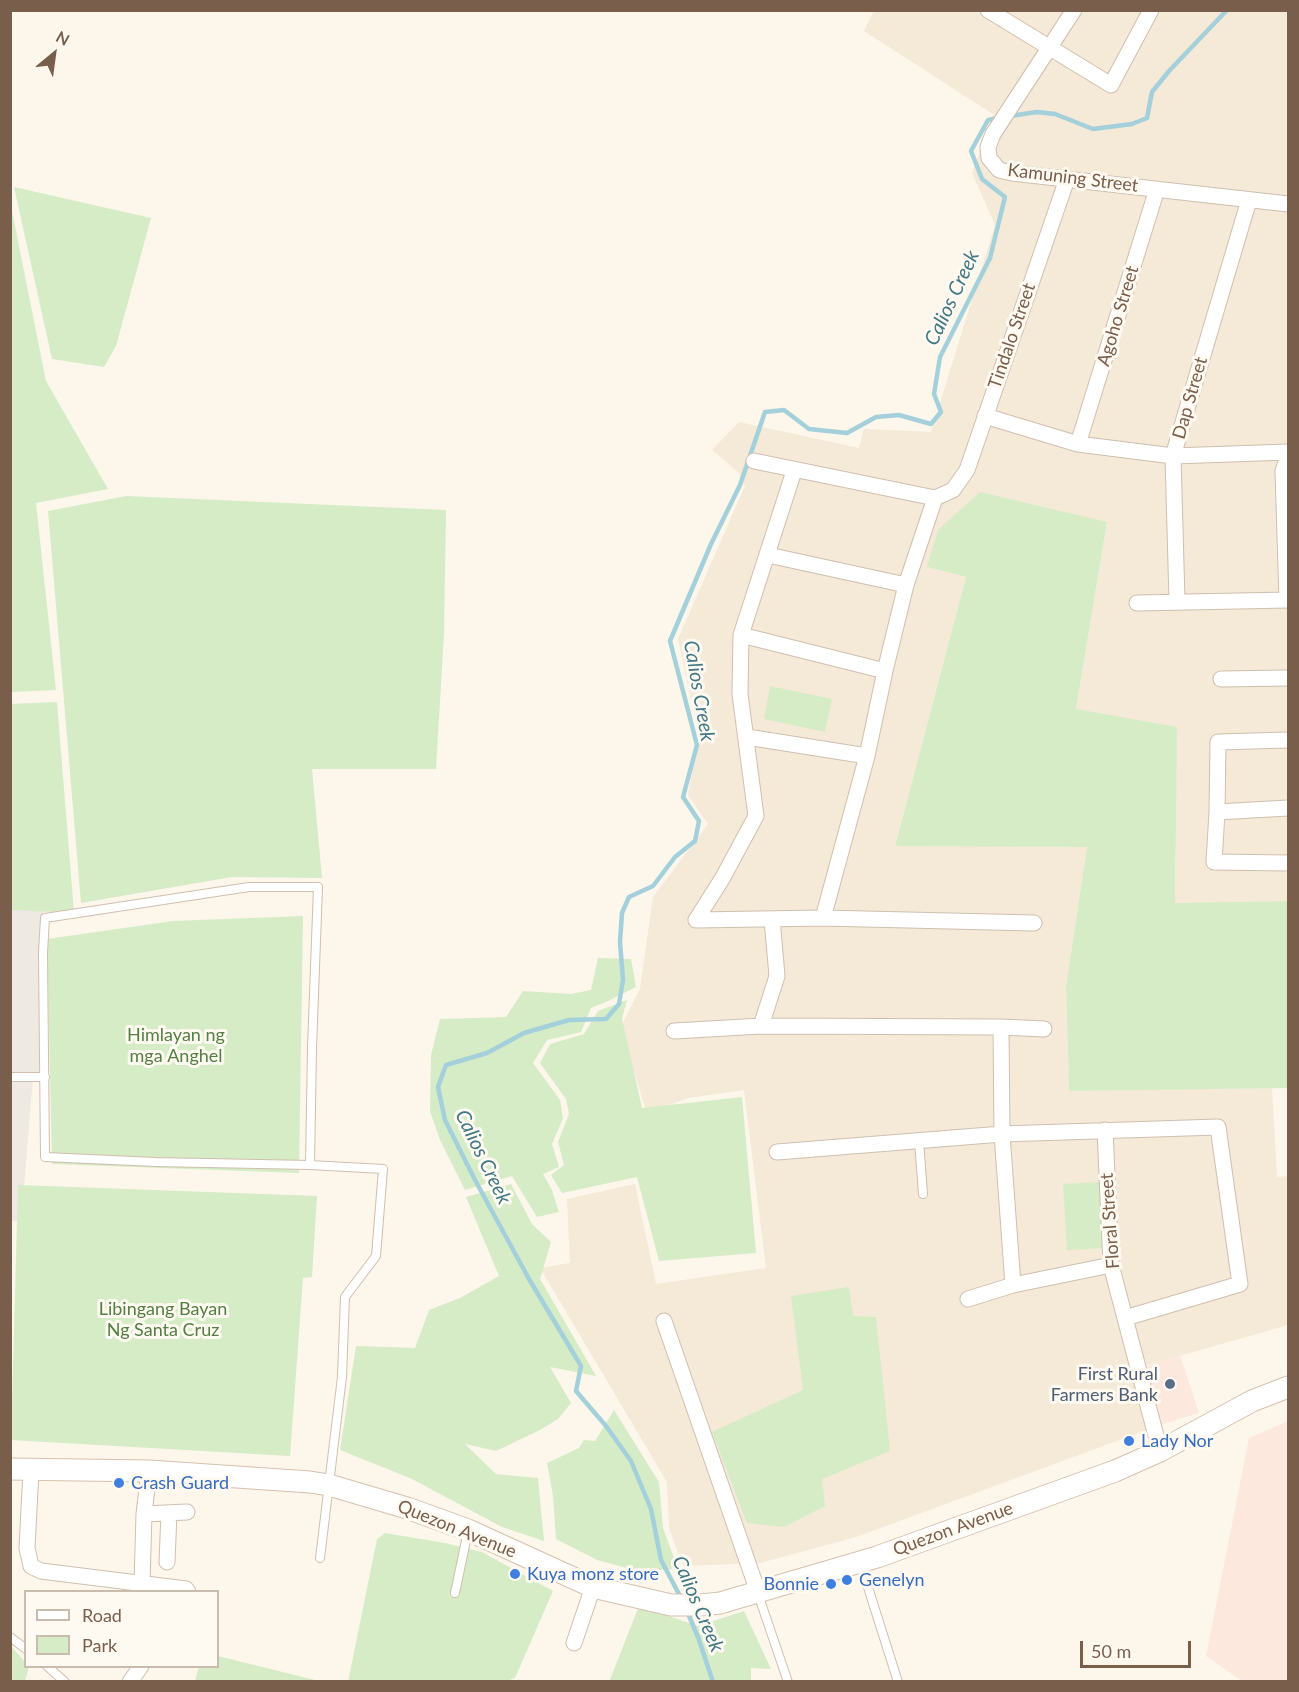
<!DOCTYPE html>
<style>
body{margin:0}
#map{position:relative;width:1299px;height:1692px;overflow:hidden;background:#fdf6ea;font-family:Lato,sans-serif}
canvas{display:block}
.frame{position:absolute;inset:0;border:12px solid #795e4c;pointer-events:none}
.legend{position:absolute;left:24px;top:1590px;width:195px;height:78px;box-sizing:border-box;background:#fffaf1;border:2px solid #c9bcaf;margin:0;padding:8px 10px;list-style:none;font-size:18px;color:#795e4c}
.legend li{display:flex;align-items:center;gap:12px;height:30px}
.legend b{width:30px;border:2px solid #c9bcaf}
.north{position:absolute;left:24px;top:24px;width:60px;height:60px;-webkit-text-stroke:4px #fffaf1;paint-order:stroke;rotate:29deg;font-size:16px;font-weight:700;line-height:24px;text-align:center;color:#795e4c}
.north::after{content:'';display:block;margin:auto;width:21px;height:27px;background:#795e4c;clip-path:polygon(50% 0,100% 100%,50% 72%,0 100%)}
.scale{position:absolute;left:1080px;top:1641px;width:111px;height:27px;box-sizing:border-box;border:3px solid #795e4c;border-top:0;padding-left:8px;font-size:18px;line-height:21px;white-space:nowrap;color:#795e4c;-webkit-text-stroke:4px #fffaf1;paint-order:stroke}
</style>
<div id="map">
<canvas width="1299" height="1692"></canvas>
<div class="frame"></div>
<ul class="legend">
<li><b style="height:8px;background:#fff"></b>Road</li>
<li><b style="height:16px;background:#d5ecc7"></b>Park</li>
</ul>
<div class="north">N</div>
<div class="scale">50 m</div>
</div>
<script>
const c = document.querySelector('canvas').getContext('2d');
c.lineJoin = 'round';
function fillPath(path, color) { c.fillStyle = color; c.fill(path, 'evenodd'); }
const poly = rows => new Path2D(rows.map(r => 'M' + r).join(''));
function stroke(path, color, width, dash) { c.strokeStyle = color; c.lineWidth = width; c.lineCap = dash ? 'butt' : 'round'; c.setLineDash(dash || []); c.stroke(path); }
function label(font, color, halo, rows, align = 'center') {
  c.font = font + ' Lato,sans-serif'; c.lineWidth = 6; c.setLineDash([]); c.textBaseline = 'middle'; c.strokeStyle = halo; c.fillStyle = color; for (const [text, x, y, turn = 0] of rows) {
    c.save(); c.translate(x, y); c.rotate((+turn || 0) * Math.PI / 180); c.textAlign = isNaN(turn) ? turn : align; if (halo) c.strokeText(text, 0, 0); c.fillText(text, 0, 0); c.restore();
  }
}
fillPath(poly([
 [874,11,1288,11,1288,901,1175,903,1176,851,1076,709,1107,523,927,567,966,577,895,845,1087,847,1066,986,1069,1091,1272,1088,1277,1177,1288,1176,1288,1325,1144,1366,1163,1424,856,1537,760,1563,683,1566,669,1528,667,1482,540,1268,570,1263,567,1199,635,1184,656,1284,766,1268,744,1090,688,1098,647,1113,620,1028,640,989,653,897,708,824,688,795,699,736,678,639,745,486,739,473,712,450,739,422,859,448,864,429,931,432,995,225,972,173,993,114,864,31]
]), '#f5e9d8');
fillPath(poly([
 [1180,1355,1199,1413,1163,1424,1144,1367],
 [1288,1421,1288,1681,1242,1681,1206,1656,1249,1438]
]), '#fde8de');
fillPath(poly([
 [43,909,45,1072,11,1072,10,910],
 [10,1077,33,1077,21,1222,11,1221]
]), '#eee9e3');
fillPath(poly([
 [14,187,151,218,116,346,104,367,52,359],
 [11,206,46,381,108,489,36,503,56,690,11,692],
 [980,492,1107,522,1076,709,1177,727,1175,903,1288,901,1288,1088,1069,1091,1066,986,1087,847,895,846,966,577,927,567,938,530],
 [126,496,446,510,444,634,436,769,312,769,322,878,232,877,81,903,48,511],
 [770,686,832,699,825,732,764,719],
 [57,702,74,913,11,910,10,704],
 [303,916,299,1173,52,1164,47,939,173,921],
 [598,958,631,959,636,987,608,1001,591,1008,581,1032,547,1040,533,1063,560,1100,563,1118,552,1144,559,1167,543,1174,552,1190,559,1212,537,1217,512,1176,465,1190,440,1140,430,1111,431,1055,440,1019,506,1017,523,991,571,994,591,990],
 [627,1000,622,1019,642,1108,742,1097,756,1253,659,1261,637,1177,562,1193,551,1175,564,1165,558,1142,569,1114,566,1099,540,1063,550,1044,584,1034,598,1011],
 [1101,1182,1105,1248,1067,1250,1063,1184],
 [511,1184,532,1224,551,1242,540,1279,596,1376,550,1367,571,1403,558,1419,540,1430,496,1451,465,1444,496,1474,538,1478,544,1541,502,1527,410,1478,340,1450,356,1346,415,1348,429,1310,460,1298,499,1276,466,1197],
 [18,1185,317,1196,312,1277,303,1278,290,1456,11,1440],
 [849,1287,853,1316,876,1317,890,1451,822,1479,825,1506,784,1527,747,1523,712,1432,803,1390,791,1296],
 [614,1410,659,1482,663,1528,678,1569,638,1571,597,1560,556,1539,553,1496,547,1463,579,1448,584,1440,595,1441],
 [385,1533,445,1543,482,1552,553,1591,515,1678,504,1682,348,1682,377,1539],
 [639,1606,698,1626,744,1611,771,1669,751,1668,751,1681,609,1682],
 [11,1646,25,1662,26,1666,29,1667,25,1681,11,1681],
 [218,1656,319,1681,195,1681,199,1667,218,1666]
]), '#d5ecc7');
stroke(poly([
 [1010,116,1037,112,1055,114,1093,129,1132,124,1147,118,1152,92,1169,71,1227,10],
 [681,1598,661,1560,651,1509,631,1461,606,1426,576,1391,581,1366,529,1279,475,1180,445,1120,438,1087,446,1065,487,1053,524,1033,569,1020,606,1019,619,1004,623,980,620,942,622,913,629,897,653,886,675,857,695,841,699,821,683,797,697,745,670,641,711,544,740,485,765,412,784,410,809,429,847,433,876,417,899,415,931,424,941,412,934,394,940,357,990,258,1005,197,982,179,971,151,988,120,999,118],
 [687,1611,698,1637,713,1682]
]), '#a3d0da', 4.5);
const lane = poly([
 [249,887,318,887,312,1048,310,1165,155,1162,45,1157,43,953,45,918,249,887],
 [10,1077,45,1077],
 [919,1141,923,1194],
 [310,1165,383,1169,376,1256,345,1297,342,1377,320,1558],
 [860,1562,898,1682],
 [455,1593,468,1531],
 [758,1594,788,1682],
 [10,1637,26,1649],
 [47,1666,65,1682]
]);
const street = poly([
 [988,10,1111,85,1151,10],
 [1074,10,993,134,988,147,989,158,999,170,1012,173,1288,204],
 [985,416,1078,444,1173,456,1288,452],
 [1078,444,1157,189],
 [754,461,935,498,953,490,967,470,1067,179],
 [768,555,906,585],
 [1287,600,1283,471,1288,456],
 [1177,601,1173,456,1249,200],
 [1137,603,1288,600],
 [741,635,885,671],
 [1221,679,1288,678],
 [747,737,867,756],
 [1288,740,1218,742,1217,812,1214,862,1288,863],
 [1217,812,1288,808],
 [823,918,867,756,885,671,906,585,935,498],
 [696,920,722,879,756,816,740,694,741,635,794,471],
 [696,920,823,918,1034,923],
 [761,1026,777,976,772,919],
 [1001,1027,1002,1134,1013,1285],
 [674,1031,761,1026,1001,1027,1044,1029],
 [1105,1130,1111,1265,1160,1451],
 [777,1152,1002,1134,1218,1127,1240,1284,1125,1318],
 [968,1299,1013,1285,1111,1265],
 [664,1321,758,1592],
 [31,1471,27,1548,31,1566,41,1571,186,1589,188,1592],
 [144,1514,187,1512],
 [167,1562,169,1513],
 [142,1583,144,1514,149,1471],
 [574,1643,593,1587],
 [130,1682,141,1666]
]);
const secondary = poly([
 [10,1469,149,1471,310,1482,329,1485,407,1508,468,1530,593,1587,671,1605,701,1605,720,1603,877,1557,1115,1471,1160,1451,1252,1401,1288,1387]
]);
stroke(lane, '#d0bfae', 10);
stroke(street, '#d0bfae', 17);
stroke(secondary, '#d6c1ae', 23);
stroke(lane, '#fff', 8);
stroke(street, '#fff', 15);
stroke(secondary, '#fff', 21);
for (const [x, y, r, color] of [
 [1170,1384,6,"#5c6f8a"],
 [1129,1441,6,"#3f7fe0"],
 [119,1483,6,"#3f7fe0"],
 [515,1574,6,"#3f7fe0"],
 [847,1580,6,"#3f7fe0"],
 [831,1584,6,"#3f7fe0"]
]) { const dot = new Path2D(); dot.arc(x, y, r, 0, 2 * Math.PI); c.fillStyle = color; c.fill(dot); stroke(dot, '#fffaf1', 2); }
label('18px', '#795e4c', '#fffaf1', [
 ["Kamuning Street",1073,178,7],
 ["Agoho Street",1118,316,-73],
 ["Tindalo Street",1012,336,-71],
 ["Dap Street",1190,398,-74],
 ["Floral Street",1110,1221,-94],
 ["Quezon Avenue",457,1529,22],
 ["Quezon Avenue",953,1529,-20]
]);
label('18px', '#537f43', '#fffaf1', [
 ["Himlayan ng",176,1035],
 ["mga Anghel",176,1056],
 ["Libingang Bayan",163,1309],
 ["Ng Santa Cruz",163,1330]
]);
label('18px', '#4e5e75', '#fffaf1', [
 ["First Rural",1158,1374],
 ["Farmers Bank",1158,1395]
], 'right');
label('18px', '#366cbe', '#fffaf1', [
 ["Lady Nor",1141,1441],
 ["Crash Guard",131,1483],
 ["Kuya monz store",527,1574],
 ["Genelyn",859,1580],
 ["Bonnie",819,1584,"right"]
], 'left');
label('italic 20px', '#427785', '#fffaf1', [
 ["Calios Creek",952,298,-65],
 ["Calios Creek",699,691,80],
 ["Calios Creek",483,1157,64],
 ["Calios Creek",698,1604,67]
]);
</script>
